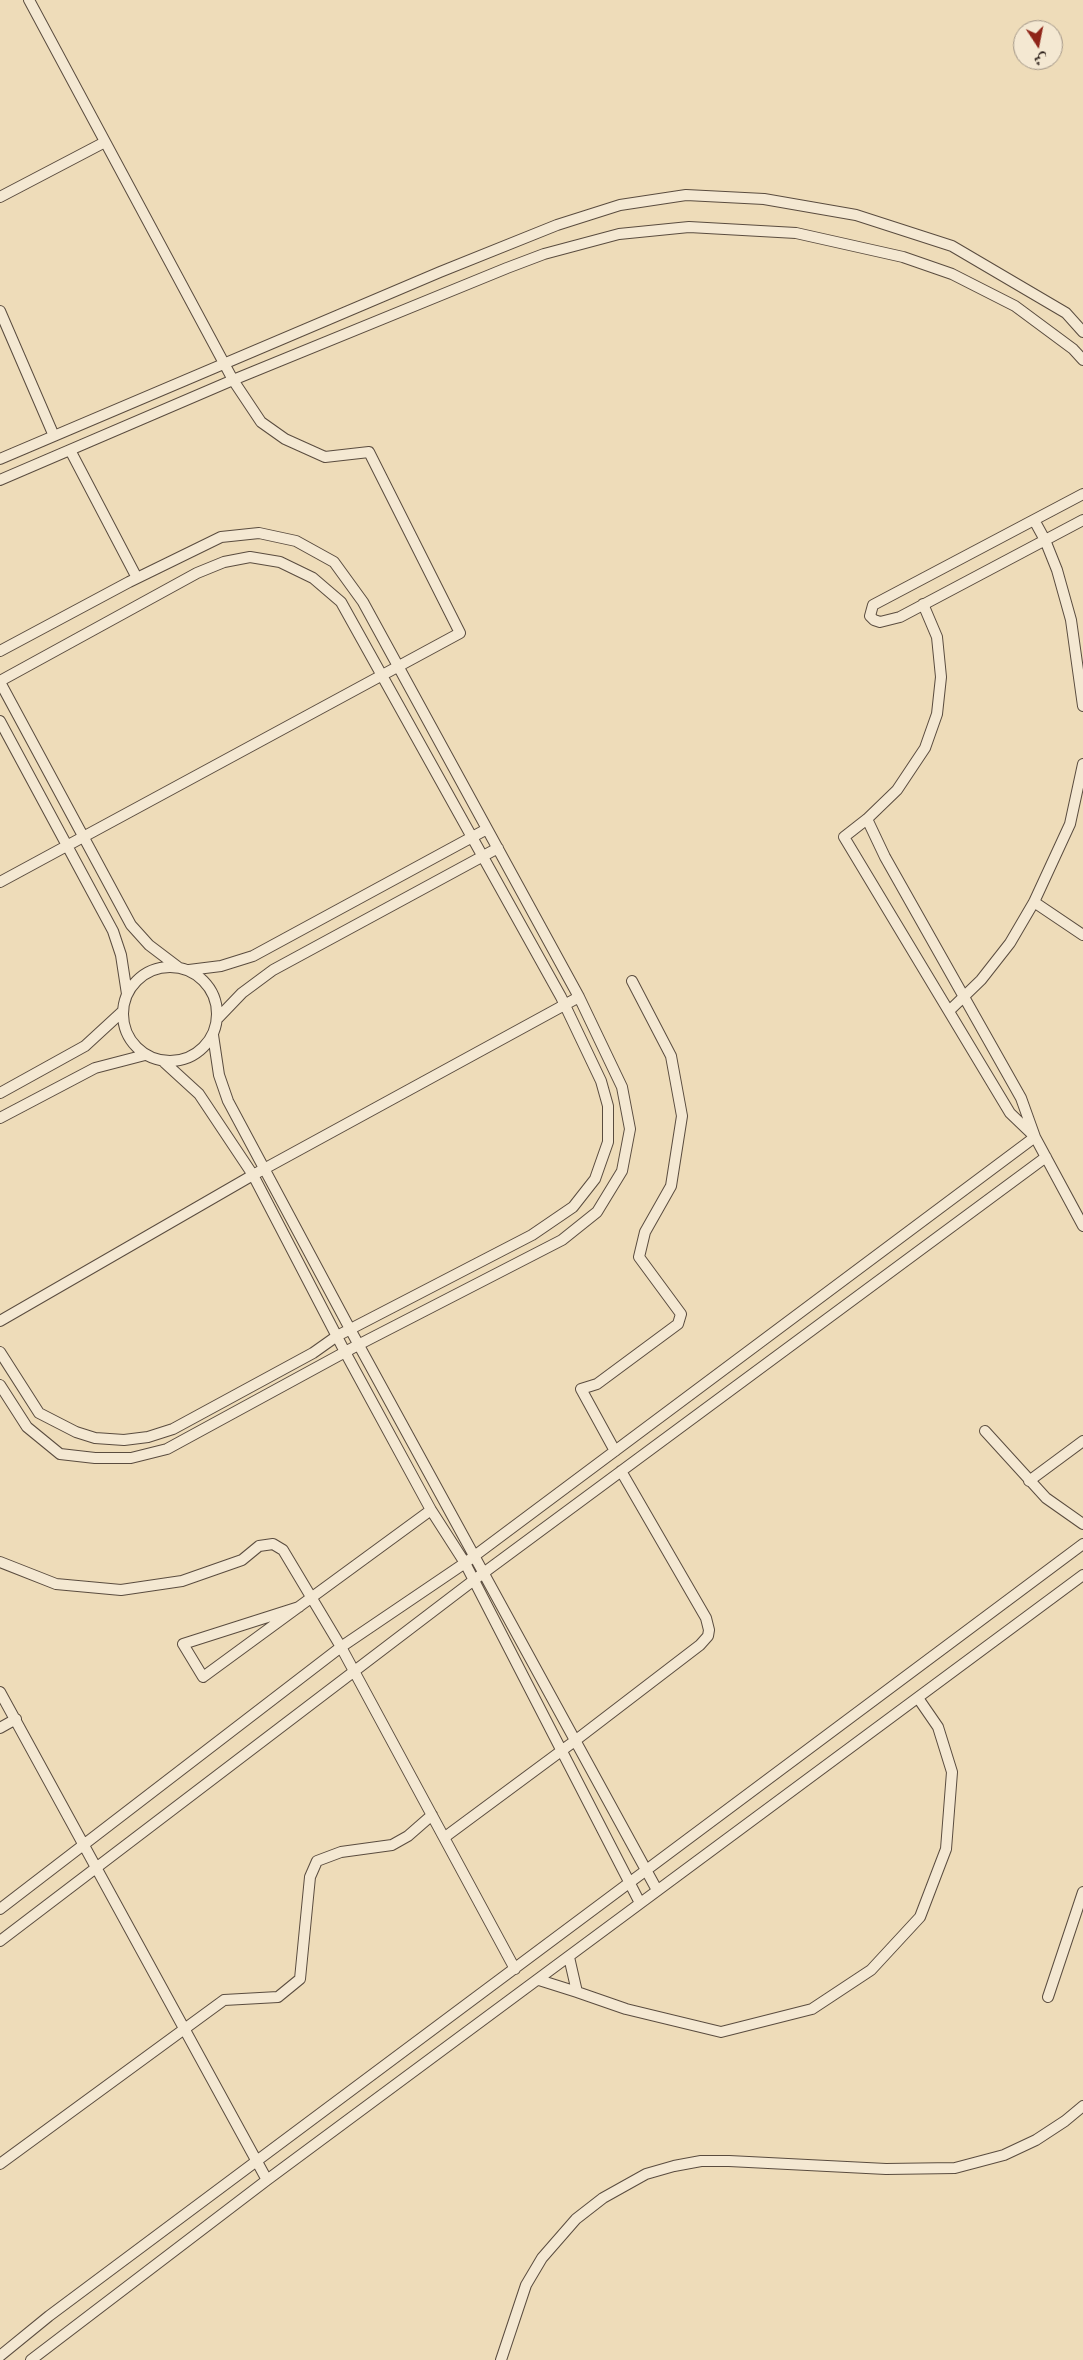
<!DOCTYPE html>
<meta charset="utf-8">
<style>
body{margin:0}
#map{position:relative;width:1083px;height:2360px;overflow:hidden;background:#eedcb9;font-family:"IM FELL DW Pica",Amiri,serif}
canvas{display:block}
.north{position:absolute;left:1013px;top:20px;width:50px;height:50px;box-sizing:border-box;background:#f4e8d2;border:1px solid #a29687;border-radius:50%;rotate:169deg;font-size:14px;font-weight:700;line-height:20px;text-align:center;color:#281c16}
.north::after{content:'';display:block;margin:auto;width:18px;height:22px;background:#8f2418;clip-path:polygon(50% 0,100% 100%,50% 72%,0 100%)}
</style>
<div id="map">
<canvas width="1083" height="2360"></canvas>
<div class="north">ش</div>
</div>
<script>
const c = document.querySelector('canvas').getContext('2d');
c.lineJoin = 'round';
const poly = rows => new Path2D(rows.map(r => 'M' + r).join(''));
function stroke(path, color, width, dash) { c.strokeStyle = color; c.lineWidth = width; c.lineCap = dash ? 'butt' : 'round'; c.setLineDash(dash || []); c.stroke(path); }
const minor = poly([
 [0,197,105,142],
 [0,311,54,436],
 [70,450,137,578],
 [0,459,440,272,557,225,620,205,686,195,764,199,856,215,952,246,1066,313,1083,332],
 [0,480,233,380,507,268,544,254,619,234,689,227,796,233,903,257,952,274,1015,306,1073,349,1083,360],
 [1083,494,873,605,870,616,874,620,880,622,900,617,1083,520],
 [1034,520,1045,540,1057,570,1071,620,1083,706],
 [0,651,129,582,221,537,259,533,296,541,334,562,363,602,579,997,622,1087,630,1129,622,1171,597,1212,562,1240,358,1345,167,1449,131,1458,95,1458,60,1454,27,1427,0,1385],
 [0,681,197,573,224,562,250,557,280,562,313,578,341,602,561,997,601,1081,608,1106,608,1142,595,1179,573,1207,532,1235,337,1336,313,1353,173,1429,148,1437,124,1440,95,1438,76,1432,39,1413,0,1352],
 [0,682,131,925,149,945,178,967],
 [0,721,113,931,121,955,127,994],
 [867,819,885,857,1021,1098,1035,1137,1010,1113,844,837,867,819,897,790,925,748,937,714,941,677,937,637,923,604],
 [0,882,460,633,369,452,325,457,285,439,261,422,233,380,29,0],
 [1034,902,1083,935],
 '123 1014a47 47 0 1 1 94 0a47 47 0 1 1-94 0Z',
 [189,970,221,966,253,956,487,829],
 [949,1011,981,980,1010,943,1034,902,1070,824,1083,764],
 [218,1018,242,993,273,970,498,848],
 [213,1035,219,1075,228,1101,350,1329,657,1890],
 [164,1062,199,1094,253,1175,345,1352,431,1510,465,1563,640,1903],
 [0,1093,85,1046,123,1011],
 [0,1118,95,1068,145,1055],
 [0,1321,253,1175,579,997],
 [985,1431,1046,1498,1083,1524],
 [615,1451,581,1389,597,1384,678,1324,681,1314,639,1257,645,1232,671,1186,682,1116,671,1056,632,981],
 [1029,1481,1083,1441],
 [0,1562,56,1584,121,1590,182,1581,242,1560,259,1546,273,1544,283,1550,341,1647,515,1969],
 [299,1607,183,1644,203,1677,431,1510],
 [0,1692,267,2180],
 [0,1728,16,1719],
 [445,1837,576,1740,700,1645,708,1636,709,1630,706,1618,621,1471],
 [0,1909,341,1647,465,1563,1035,1137,1083,1226],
 [0,1941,474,1580,1046,1157],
 [539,1980,577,1992,569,1957],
 [577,1992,626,2009,721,2032,812,2009,871,1970,920,1917,946,1849,952,1772,938,1727,918,1698],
 [1048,1997,1083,1892],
 [0,2164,224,2000,278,1997,300,1979,310,1877,317,1861,341,1852,392,1845,408,1836,432,1815],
 [0,2356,49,2316,1083,1544],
 [31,2360,267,2180,1083,1575],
 [501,2360,526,2285,542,2258,576,2219,603,2198,646,2174,674,2166,701,2161,729,2161,886,2169,955,2168,1004,2155,1036,2140,1065,2121,1083,2106]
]);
stroke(minor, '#5a4c3f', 12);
stroke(minor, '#f4e8d2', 10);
</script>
